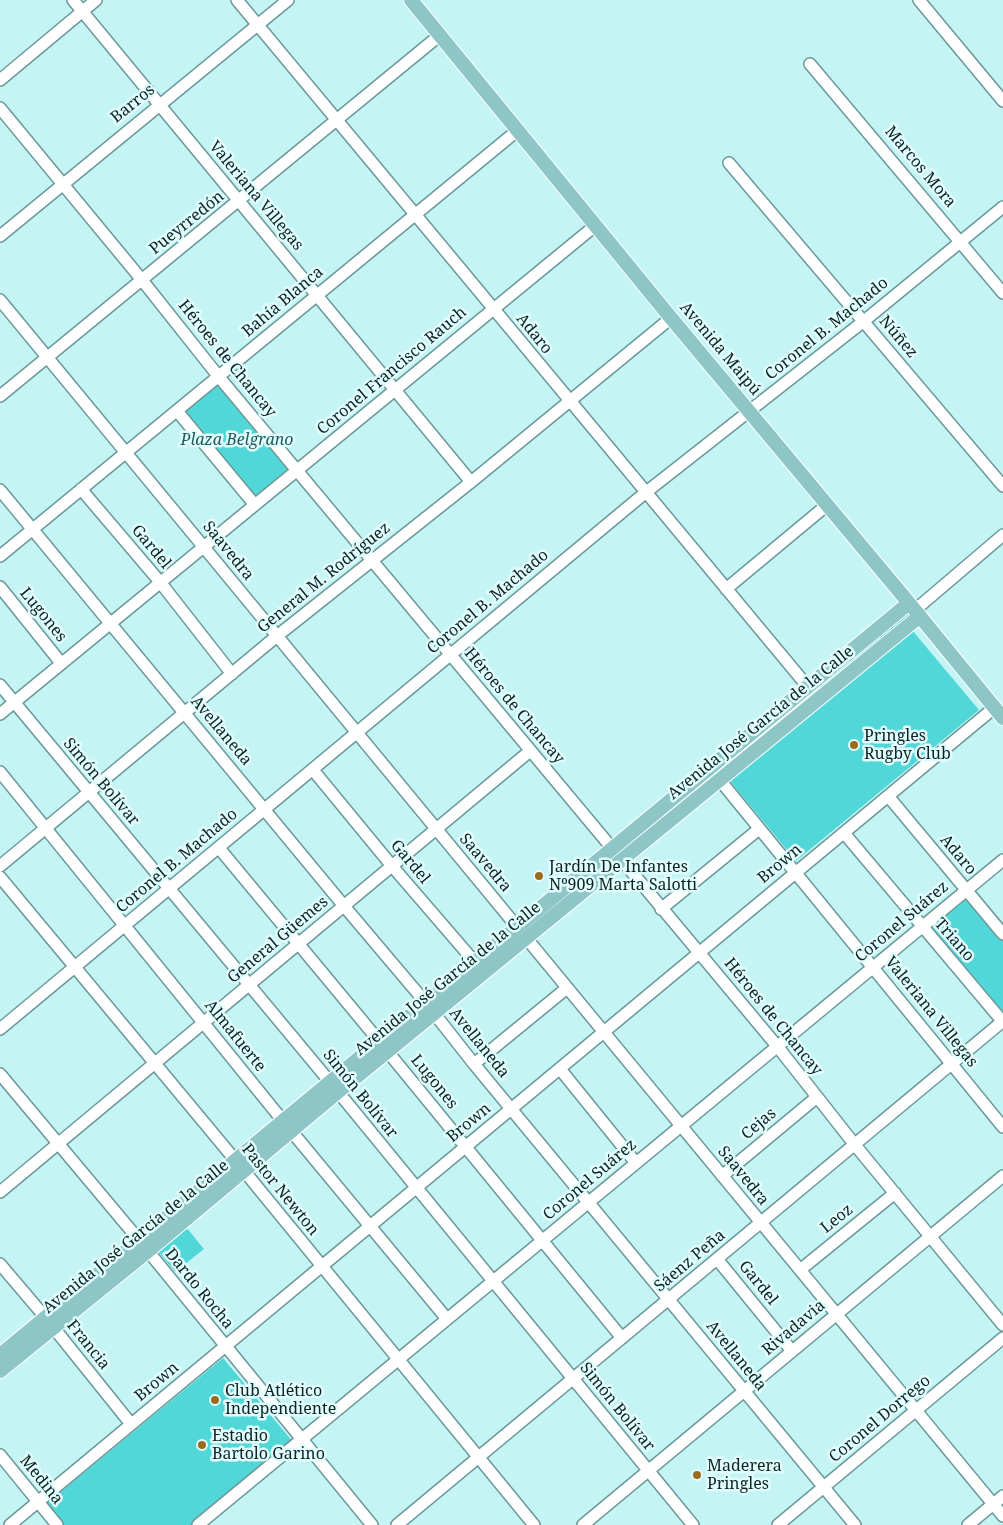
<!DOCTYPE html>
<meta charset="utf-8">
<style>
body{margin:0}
canvas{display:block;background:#c5f4f5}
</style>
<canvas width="1003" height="1525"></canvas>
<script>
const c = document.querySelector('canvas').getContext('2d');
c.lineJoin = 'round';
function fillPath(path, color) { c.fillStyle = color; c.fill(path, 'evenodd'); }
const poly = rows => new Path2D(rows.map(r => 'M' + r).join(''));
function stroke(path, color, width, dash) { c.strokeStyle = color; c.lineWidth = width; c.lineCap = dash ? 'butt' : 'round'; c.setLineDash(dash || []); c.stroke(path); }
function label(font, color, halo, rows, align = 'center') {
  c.font = font + ' "Noto Serif",serif'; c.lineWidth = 5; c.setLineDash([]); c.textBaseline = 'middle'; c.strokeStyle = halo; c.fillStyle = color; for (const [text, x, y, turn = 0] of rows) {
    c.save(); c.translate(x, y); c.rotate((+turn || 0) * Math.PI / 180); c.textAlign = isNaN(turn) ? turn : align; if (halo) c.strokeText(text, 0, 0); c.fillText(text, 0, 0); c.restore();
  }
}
fillPath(poly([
 [219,382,291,468,255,498,183,412],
 [906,612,911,617,628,850,623,845],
 [912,630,979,710,796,861,729,780],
 [967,898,1003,940,1003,1015,930,929],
 [186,1227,204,1249,175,1272,157,1250],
 [223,1358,293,1442,192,1525,64,1525,46,1504]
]), '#52d7d9');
const minor = poly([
 [73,0,471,482],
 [237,0,808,687],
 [919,0,1003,101],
 [810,64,1003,293],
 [0,80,96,0],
 [0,108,142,280,219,377,777,1046,855,1145,1003,1325],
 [729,163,1003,486],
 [0,236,288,0],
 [0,300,1003,1516],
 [0,396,440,35],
 [177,411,255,505],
 [81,489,160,582,232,674],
 [0,490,344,906,426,1003,474,1064,855,1525],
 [0,556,518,130],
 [0,587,61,663],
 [726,589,827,505],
 [915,610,1003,535],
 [0,685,330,1082,693,1525],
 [0,714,596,225],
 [313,770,392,866,479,967],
 [0,772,283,1121,447,1319],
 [719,779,1003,1127],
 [888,796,1003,934],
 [844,833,1003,1022],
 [219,848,379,1041,622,1338],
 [0,866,277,636,471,482,671,318],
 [0,877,236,1161,534,1525],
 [661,909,759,829],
 [0,1029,645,493,864,321,1003,207],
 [474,1064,567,988],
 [560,1069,636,1163],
 [0,1074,139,1240,372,1525],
 [722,1176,817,1097],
 [0,1192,530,751],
 [717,1259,792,1351],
 [0,1264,45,1317,131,1424],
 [800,1270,895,1193],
 [0,1455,57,1525],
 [10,1525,994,708],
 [198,1525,1003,860],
 [397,1525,1003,1021],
 [583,1525,1003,1176],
 [778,1525,1003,1338],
 [968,1525,1003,1496]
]);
const major = poly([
 [411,0,671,318,909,603,1003,718],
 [0,1355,909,603],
 [0,1371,148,1251,338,1092,920,616]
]);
stroke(minor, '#6b9899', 14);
stroke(major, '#fff', 16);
stroke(minor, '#fff', 11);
stroke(major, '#8ec5c6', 14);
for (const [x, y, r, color] of [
 [854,745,5,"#9a6b1c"],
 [539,876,5,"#9a6b1c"],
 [215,1400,5,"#9a6b1c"],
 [202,1445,5,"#9a6b1c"],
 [697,1475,5,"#9a6b1c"]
]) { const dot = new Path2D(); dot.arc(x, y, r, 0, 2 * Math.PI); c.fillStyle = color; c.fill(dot); stroke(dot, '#e1fefe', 2); }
label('16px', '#0f2122', '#e1fefe', [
 ["Barros",133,104,-39],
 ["Marcos Mora",920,167,50],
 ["Valeriana Villegas",256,196,50],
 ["Pueyrredón",187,223,-39],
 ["Bahía Blanca",283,302,-40],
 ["Coronel B. Machado",827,329,-39],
 ["Adaro",534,334,51],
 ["Núñez",898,337,50],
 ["Avenida Maipú",720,349,50],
 ["Héroes de Chancay",227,359,51],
 ["Coronel Francisco Rauch",392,371,-40],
 ["Gardel",151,547,50],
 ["Saavedra",228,551,51],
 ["General M. Rodríguez",324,578,-39],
 ["Coronel B. Machado",488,602,-40],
 ["Lugones",43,615,51],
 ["Héroes de Chancay",514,706,50],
 ["Avenida José García de la Calle",761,723,-39],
 ["Avellaneda",221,731,50],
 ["Simón Bolívar",101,782,50],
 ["Adaro",958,855,50],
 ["Coronel B. Machado",177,861,-40],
 ["Gardel",410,862,50],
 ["Saavedra",485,863,50],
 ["Brown",780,864,-40],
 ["Coronel Suárez",902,922,-40],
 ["General Güemes",278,940,-40],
 ["Triano",954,940,49],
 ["Avenida José García de la Calle",448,979,-39],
 ["Valeriana Villegas",931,1012,51],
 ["Héroes de Chancay",773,1017,51],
 ["Almafuerte",235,1036,51],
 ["Avellaneda",479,1043,51],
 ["Lugones",434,1082,51],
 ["Simón Bolívar",360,1094,51],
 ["Brown",469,1123,-40],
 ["Cejas",759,1124,-40],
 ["Saavedra",743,1176,51],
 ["Coronel Suárez",590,1180,-40],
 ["Pastor Newton",280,1190,51],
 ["Leoz",837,1219,-39],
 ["Avenida José García de la Calle",136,1237,-39],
 ["Sáenz Peña",690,1261,-40],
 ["Gardel",758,1283,51],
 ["Dardo Rocha",199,1289,51],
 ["Rivadavia",794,1328,-40],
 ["Francia",88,1345,51],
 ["Avellaneda",736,1356,51],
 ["Brown",157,1382,-40],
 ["Simón Bolívar",617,1407,51],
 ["Coronel Dorrego",880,1419,-40],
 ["Medina",41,1480,51]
]);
label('italic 16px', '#215a5b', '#e1fefe', [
 ["Plaza Belgrano",237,440]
]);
label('16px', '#0f2122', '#e1fefe', [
 ["Pringles",864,736],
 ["Rugby Club",864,754],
 ["Jardín De Infantes",549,867],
 ["Nº909 Marta Salotti",549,885],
 ["Club Atlético",225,1391],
 ["Independiente",225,1409],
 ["Estadio",212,1436],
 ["Bartolo Garino",212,1454],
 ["Maderera",707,1466],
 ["Pringles",707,1484]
], 'left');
</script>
